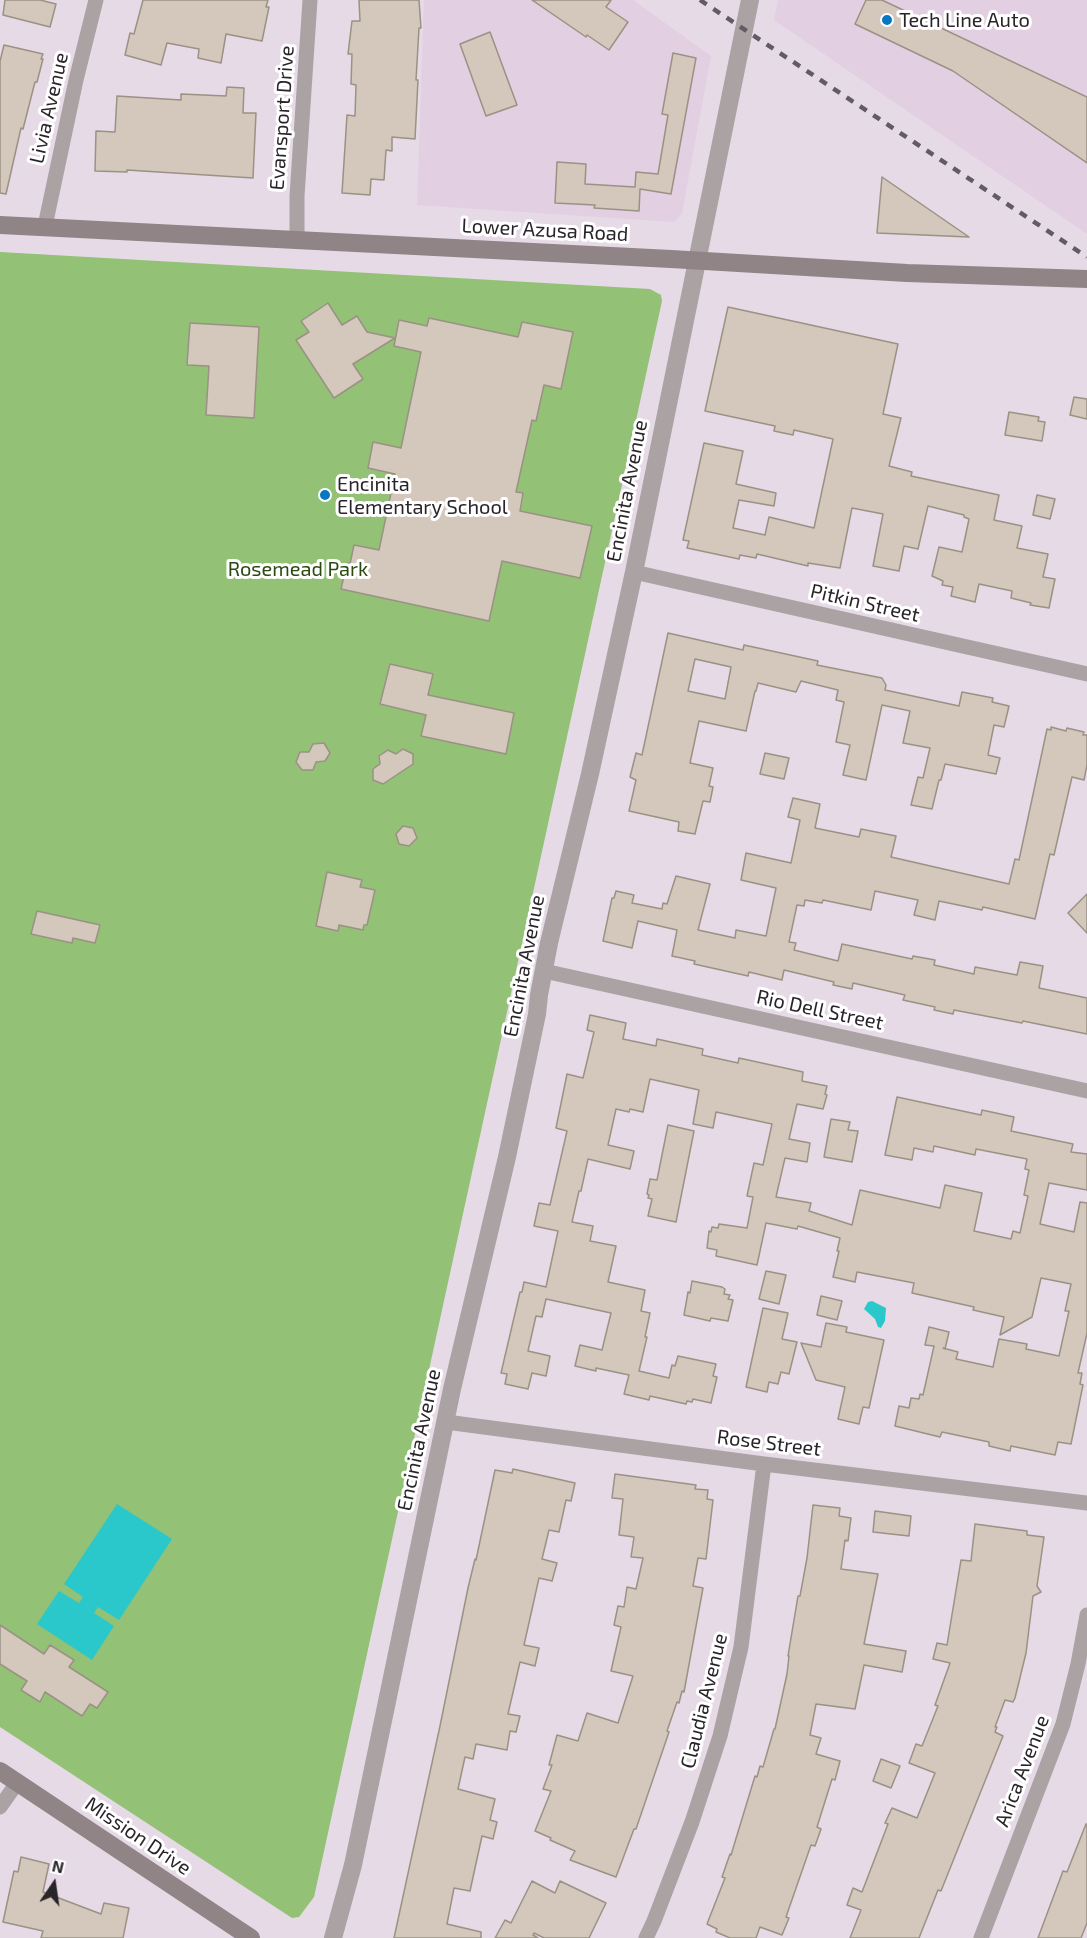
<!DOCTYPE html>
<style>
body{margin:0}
#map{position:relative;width:1087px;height:1938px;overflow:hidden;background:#e6dae6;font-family:"Exo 2",sans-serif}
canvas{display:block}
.north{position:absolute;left:24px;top:1854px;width:60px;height:60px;-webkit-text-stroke:4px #fff;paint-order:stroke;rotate:13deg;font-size:16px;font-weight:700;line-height:24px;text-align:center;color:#292429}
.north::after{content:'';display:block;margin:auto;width:21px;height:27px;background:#292429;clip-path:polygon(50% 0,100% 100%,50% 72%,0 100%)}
</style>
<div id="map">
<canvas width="1087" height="1938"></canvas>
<div class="north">N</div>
</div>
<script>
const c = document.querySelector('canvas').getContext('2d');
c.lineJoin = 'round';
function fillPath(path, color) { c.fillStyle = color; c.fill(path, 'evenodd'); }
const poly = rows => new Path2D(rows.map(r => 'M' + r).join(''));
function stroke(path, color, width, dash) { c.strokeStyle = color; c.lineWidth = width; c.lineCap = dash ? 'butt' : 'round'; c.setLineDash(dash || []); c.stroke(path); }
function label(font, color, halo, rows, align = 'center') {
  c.font = font + ' "Exo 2",sans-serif'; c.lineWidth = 6; c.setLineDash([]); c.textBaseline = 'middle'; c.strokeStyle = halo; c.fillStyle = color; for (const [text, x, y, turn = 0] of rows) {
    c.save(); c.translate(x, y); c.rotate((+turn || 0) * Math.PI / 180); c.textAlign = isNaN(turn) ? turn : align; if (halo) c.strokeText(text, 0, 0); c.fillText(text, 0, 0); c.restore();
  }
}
fillPath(poly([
 [424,0,633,0,711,56,682,213,674,222,417,205],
 [778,0,1087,0,1087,234,774,20]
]), '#e2cfe2');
fillPath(poly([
 [0,252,650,289,661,295,662,301,314,1897,299,1917,292,1918,0,1727]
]), '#93c175');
fillPath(poly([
 [872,1301,886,1308,885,1321,881,1328,878,1327,875,1319,864,1309,868,1302],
 [117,1504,172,1539,119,1620,98,1607,94,1613,114,1626,92,1660,37,1624,59,1591,79,1603,83,1597,64,1584]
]), '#2bc8cb');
const building = poly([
 [5,0,40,0,56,4,50,27,3,15,5,0],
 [143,0,268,0,266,7,269,7,262,41,226,34,221,63,198,58,199,49,167,43,161,65,125,55,130,33,134,34,143,0],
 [359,0,419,0,421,28,419,28,416,80,418,80,415,139,392,137,392,151,386,150,384,180,371,179,370,195,342,193,347,115,355,116,356,85,351,84,352,54,348,54,352,21,360,21,359,0],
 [532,0,611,0,606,7,628,22,609,50,587,35,586,37,532,0],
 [866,0,882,0,1087,97,1087,163,953,71,855,24,866,0],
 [490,32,517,105,486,116,460,44,490,32],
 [4,45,43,54,41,59,43,59,37,82,35,82,23,129,21,128,6,194,0,193,0,61,4,45],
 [673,53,696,58,671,194,640,189,639,211,594,208,595,205,555,203,557,162,586,164,585,184,635,187,636,172,658,174,668,115,662,114,673,53],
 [227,87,244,88,243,113,256,113,253,178,127,170,127,172,95,171,96,131,115,132,117,96,181,100,181,94,226,96,227,87],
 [882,177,969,237,877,233,882,177],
 [328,303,342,325,357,316,367,332,395,338,353,364,363,379,334,398,296,340,309,332,301,321,328,303],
 [728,307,898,344,883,414,901,418,889,466,912,472,911,476,999,495,994,520,1022,526,1017,548,1048,554,1043,577,1055,579,1049,608,1030,605,1031,603,1011,598,1012,591,979,584,975,602,951,596,953,587,942,585,943,581,932,576,939,547,962,552,969,519,964,517,964,515,928,506,918,549,904,546,899,571,873,566,883,514,852,508,840,568,808,563,808,566,757,554,756,558,740,555,739,559,687,548,689,541,683,540,704,443,743,451,736,484,776,493,774,506,739,500,733,528,765,535,769,517,814,528,833,439,794,430,793,435,774,431,775,426,705,411,728,307],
 [429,318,518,337,522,322,573,332,561,389,544,385,536,421,532,420,516,492,523,493,520,511,592,526,580,578,502,561,489,621,341,589,347,563,350,564,354,545,379,550,395,474,368,468,373,442,401,448,421,352,394,346,399,320,427,326,429,318],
 [190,323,259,327,254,418,206,415,209,366,187,365,190,323],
 [1074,397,1087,399,1087,419,1070,415,1074,397],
 [1009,412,1039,417,1038,421,1045,422,1042,441,1005,435,1009,412],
 [1037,495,1055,499,1050,519,1033,515,1037,495],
 [668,633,743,650,744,645,818,661,817,665,882,678,886,685,885,690,959,706,962,692,993,698,992,702,1009,706,1004,727,994,725,988,755,1000,758,996,774,945,764,941,780,939,780,932,809,911,805,918,777,923,778,930,748,903,743,910,711,882,705,866,780,843,775,850,745,836,742,844,702,836,700,838,690,801,681,796,692,758,683,756,691,755,691,746,731,699,721,690,763,713,768,709,786,713,787,710,802,703,801,695,834,678,831,679,822,629,811,636,780,630,777,636,753,642,755,668,633],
 [695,659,731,667,725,699,688,691,695,659],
 [390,664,433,674,428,695,514,713,506,754,421,736,426,715,380,704,390,664],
 [1051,727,1066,731,1067,728,1084,732,1083,735,1087,735,1087,765,1084,780,1072,777,1054,855,1050,854,1035,919,983,907,982,910,939,901,935,920,914,915,918,900,875,891,871,910,823,900,822,903,805,900,804,906,797,905,789,942,796,943,794,950,838,961,842,944,912,959,913,956,935,960,934,965,974,974,975,967,1017,975,1020,962,1043,966,1039,988,1087,998,1087,1034,1023,1021,1022,1023,954,1010,953,1014,934,1010,935,1007,903,1000,905,995,853,983,852,989,833,985,834,982,784,970,782,980,749,972,748,976,694,964,695,961,672,956,677,930,638,921,632,948,603,941,612,898,614,898,616,891,634,895,632,903,662,909,663,903,667,904,676,876,710,884,698,930,735,938,736,930,766,936,776,888,741,880,746,853,791,863,800,820,788,817,793,798,820,804,815,828,859,837,861,829,896,836,891,857,1009,884,1015,859,1019,860,1047,729,1051,730,1051,727],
 [324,743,330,753,325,761,316,762,313,770,302,770,296,762,300,752,309,752,313,744,324,743],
 [403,749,413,754,413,764,383,784,373,780,373,769,380,764,379,756,388,750,396,754,403,749],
 [765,753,789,758,784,779,760,774,765,753],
 [403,826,413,828,417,838,409,846,399,844,396,834,403,826],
 [327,872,362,880,360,887,375,890,367,925,364,925,363,930,339,925,338,931,316,926,327,872],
 [1087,894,1087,933,1068,913,1087,894],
 [37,911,100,925,95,943,73,938,72,943,31,934,37,911],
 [590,1015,626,1023,623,1039,656,1046,657,1039,703,1049,702,1055,738,1063,739,1058,803,1072,802,1081,827,1086,825,1094,827,1095,823,1109,797,1104,789,1139,810,1143,807,1162,785,1158,776,1197,811,1203,809,1211,852,1225,860,1190,940,1208,945,1185,982,1193,974,1231,1011,1239,1013,1231,1020,1233,1028,1196,1024,1195,1029,1170,1025,1169,1027,1159,976,1149,975,1155,934,1146,933,1152,914,1148,912,1160,885,1155,897,1097,981,1115,982,1110,1014,1117,1011,1131,1073,1144,1071,1152,1087,1154,1087,1190,1049,1183,1040,1224,1074,1232,1080,1202,1087,1203,1087,1333,1078,1373,1082,1373,1080,1384,1083,1385,1071,1444,1058,1442,1055,1455,1011,1446,1010,1451,989,1446,989,1442,942,1432,940,1437,895,1426,899,1406,909,1408,911,1398,919,1399,920,1394,923,1395,934,1346,925,1345,929,1327,949,1332,945,1349,943,1348,958,1352,956,1359,993,1367,999,1339,1027,1344,1026,1349,1059,1356,1069,1311,1065,1311,1071,1284,1041,1278,1032,1317,1000,1335,1004,1317,973,1310,974,1307,912,1293,914,1283,857,1272,855,1282,833,1277,839,1251,837,1251,840,1238,798,1226,797,1229,766,1223,757,1265,716,1256,717,1250,707,1248,709,1231,711,1232,712,1227,718,1228,719,1224,747,1228,753,1197,747,1196,754,1163,763,1165,772,1124,716,1112,713,1128,693,1124,699,1090,650,1079,643,1112,630,1109,629,1112,616,1109,608,1145,634,1151,630,1169,588,1159,581,1191,579,1191,572,1222,593,1226,590,1241,616,1246,608,1282,645,1290,641,1311,650,1313,645,1337,647,1337,639,1371,669,1378,672,1365,675,1366,678,1356,716,1364,713,1376,717,1377,711,1403,693,1399,692,1402,687,1401,686,1404,650,1396,649,1400,624,1394,629,1375,596,1368,596,1371,575,1366,580,1345,602,1350,611,1313,546,1299,542,1317,536,1316,528,1351,550,1356,546,1376,532,1373,528,1389,505,1384,507,1374,501,1373,520,1292,522,1292,524,1282,546,1287,558,1231,534,1226,539,1203,550,1205,567,1131,556,1128,567,1074,583,1078,594,1032,587,1030,590,1015],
 [831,1119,850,1122,848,1130,858,1131,852,1162,824,1157,831,1119],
 [668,1125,694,1131,676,1222,648,1216,652,1199,648,1198,649,1195,647,1194,650,1179,657,1180,668,1125],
 [766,1271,786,1275,779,1304,759,1299,766,1271],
 [692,1281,722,1287,725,1289,724,1294,730,1295,728,1299,733,1300,728,1321,711,1318,710,1321,684,1315,688,1292,690,1293,692,1281],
 [821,1296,842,1301,837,1320,817,1315,821,1296],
 [763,1308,788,1313,782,1339,797,1342,789,1374,781,1372,778,1384,769,1382,767,1392,746,1387,763,1308],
 [826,1323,847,1327,846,1332,884,1340,869,1408,863,1407,859,1424,838,1419,845,1387,816,1380,801,1343,821,1347,826,1323],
 [513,1469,575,1483,571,1501,566,1500,559,1532,549,1530,542,1559,557,1563,552,1581,539,1578,524,1645,539,1648,535,1666,520,1662,508,1714,520,1716,516,1732,510,1731,507,1750,476,1744,473,1759,465,1757,458,1789,495,1799,490,1820,497,1822,493,1839,482,1836,470,1891,454,1888,447,1924,481,1932,481,1938,394,1938,440,1726,468,1588,475,1559,476,1560,495,1470,512,1473,513,1469],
 [615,1474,696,1485,695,1489,708,1490,707,1499,713,1500,706,1559,698,1558,693,1586,703,1588,684,1692,682,1691,679,1703,677,1702,667,1731,669,1732,636,1829,634,1829,616,1877,570,1860,575,1851,550,1840,551,1838,535,1831,551,1791,543,1789,552,1765,549,1765,557,1735,578,1741,587,1713,618,1723,633,1676,611,1671,621,1627,614,1625,618,1606,624,1607,627,1587,636,1589,643,1558,631,1557,634,1537,619,1535,623,1499,612,1498,615,1474],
 [813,1505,840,1508,839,1516,851,1518,848,1541,845,1540,841,1569,878,1574,864,1644,906,1651,902,1672,864,1665,855,1709,816,1704,810,1735,821,1738,816,1754,840,1761,835,1780,832,1779,817,1827,821,1829,815,1846,811,1845,786,1917,789,1918,782,1935,760,1927,756,1938,730,1938,716,1932,717,1929,707,1924,725,1878,722,1877,730,1854,731,1855,755,1776,757,1777,760,1766,763,1767,774,1729,775,1729,787,1674,789,1656,788,1656,798,1596,800,1596,807,1558,813,1505],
 [875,1511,911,1516,909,1536,873,1532,875,1511],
 [975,1524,1027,1531,1027,1535,1044,1537,1037,1586,1041,1592,1033,1596,1026,1653,1015,1698,1013,1702,1005,1700,995,1727,997,1727,995,1732,1003,1736,941,1891,938,1890,919,1938,850,1938,861,1910,847,1905,853,1888,862,1892,888,1824,885,1823,892,1808,917,1818,935,1773,909,1763,916,1744,922,1746,938,1706,935,1705,950,1663,933,1659,937,1643,947,1645,961,1560,971,1561,975,1524],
 [0,1625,44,1654,50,1645,74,1660,69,1667,108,1692,97,1708,90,1704,82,1716,45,1692,40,1702,21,1690,27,1681,0,1664,0,1625],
 [881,1759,900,1766,891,1788,873,1781,881,1759],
 [1086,1824,1087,1824,1087,1923,1081,1938,1038,1938,1063,1871,1067,1872,1086,1824],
 [21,1857,49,1864,43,1892,101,1914,104,1903,129,1908,123,1938,41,1938,43,1931,3,1922,14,1871,18,1872,21,1857],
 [532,1881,555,1893,560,1881,606,1903,589,1938,544,1938,534,1933,533,1935,538,1938,495,1938,505,1920,511,1923,532,1881]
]);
fillPath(building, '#d3c8bb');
stroke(building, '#9b9185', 1.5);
stroke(poly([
 [45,226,76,80,96,0],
 [297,239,297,196,310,0],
 [634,572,1087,674],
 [544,971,1087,1091],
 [446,1422,764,1464,1087,1503],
 [0,1807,17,1783],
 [646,1938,654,1921,692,1822,720,1736,741,1647,764,1464],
 [981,1938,1063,1724,1078,1664,1087,1615]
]), '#aaa2a3', 15);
stroke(poly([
 [333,1938,353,1865,452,1389,507,1157,537,1014,539,995,549,943,590,774,634,572,750,0]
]), '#aaa2a3', 18);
stroke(poly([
 [0,225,671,259,907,273,1087,279],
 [0,1771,251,1938]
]), '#908486', 18);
stroke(poly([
 [700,0,1087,257]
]), '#625b62', 4.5, [8, 8]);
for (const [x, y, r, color] of [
 [887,20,6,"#0678c2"],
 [325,495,6,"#0678c2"]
]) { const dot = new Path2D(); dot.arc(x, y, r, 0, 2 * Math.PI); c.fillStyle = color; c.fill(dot); stroke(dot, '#fff', 2); }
label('20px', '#292429', '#fff', [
 ["Tech Line Auto",899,20],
 ["Encinita",337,484],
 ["Elementary School",337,507]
], 'left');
label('20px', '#292429', '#fff', [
 ["Livia Avenue",49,108,-77],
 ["Evansport Drive",282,118,-86],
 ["Lower Azusa Road",545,230,3],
 ["Encinita Avenue",627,491,-79],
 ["Pitkin Street",865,603,13],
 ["Encinita Avenue",524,966,-79],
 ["Rio Dell Street",820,1010,12],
 ["Encinita Avenue",419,1440,-78],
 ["Rose Street",769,1443,7],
 ["Claudia Avenue",704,1701,-76],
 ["Arica Avenue",1022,1771,-69],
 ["Mission Drive",138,1836,34]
]);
label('20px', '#2b4a12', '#fff', [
 ["Rosemead Park",298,569]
]);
</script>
